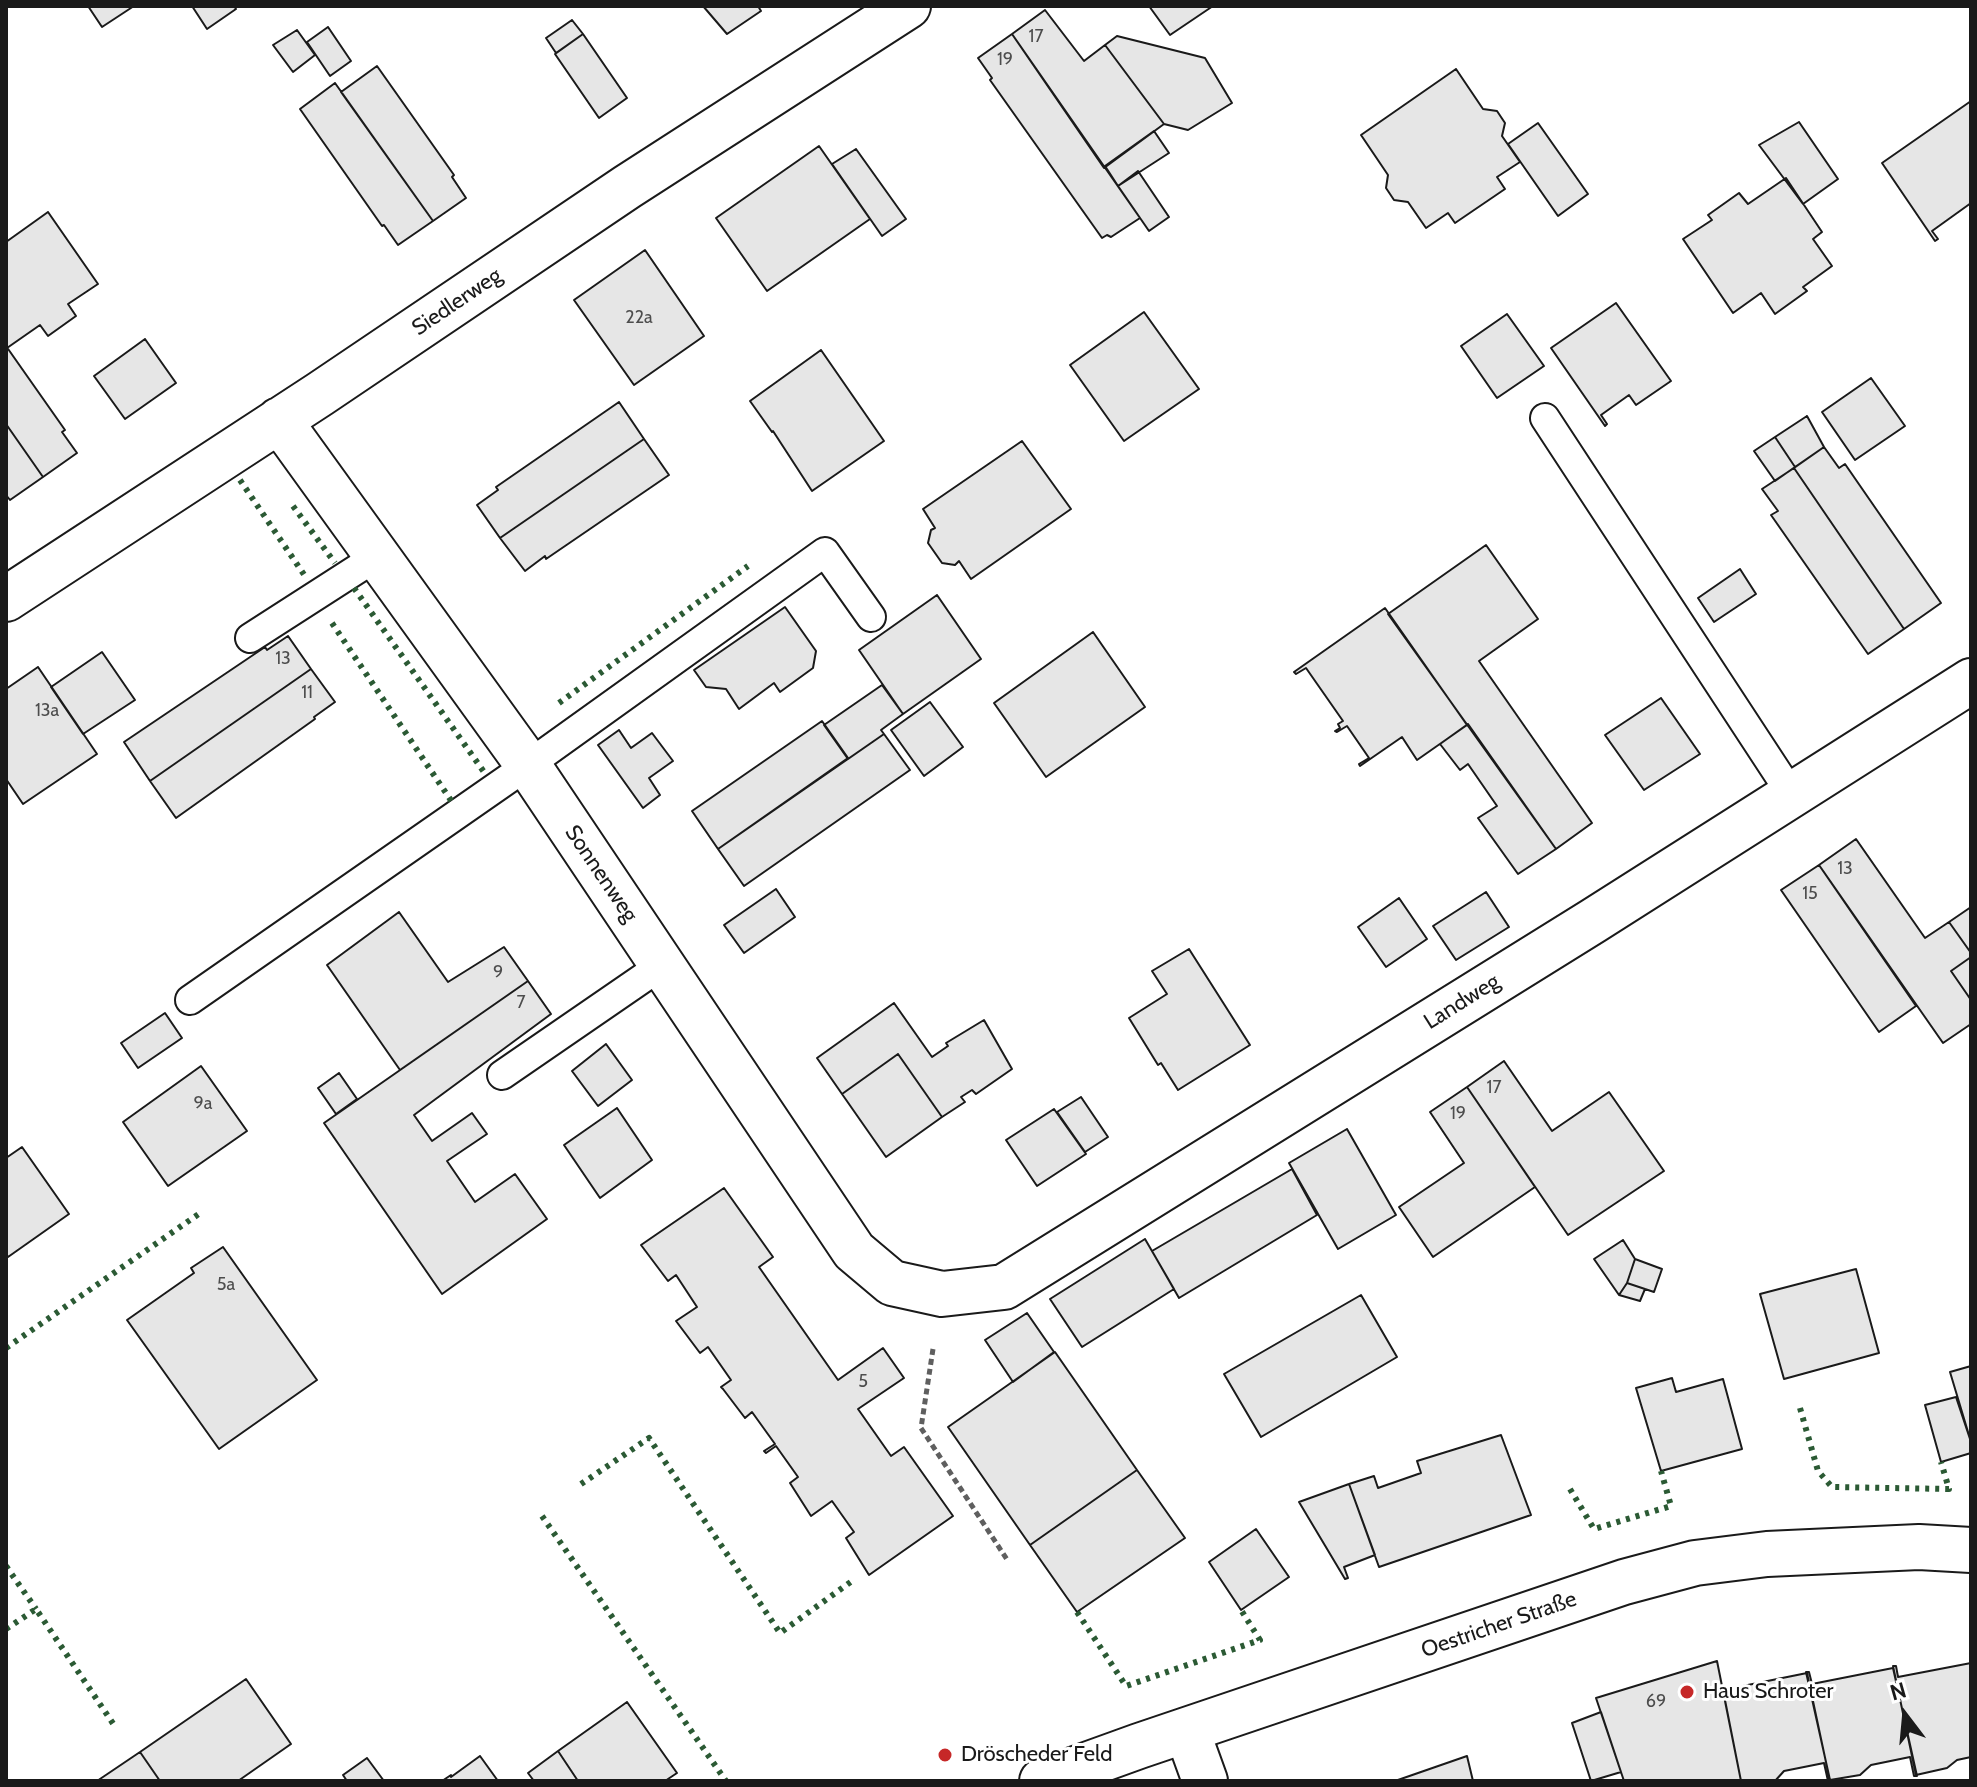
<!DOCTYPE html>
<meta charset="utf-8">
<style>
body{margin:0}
#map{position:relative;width:1977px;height:1787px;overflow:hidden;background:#fff;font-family:Cabin,sans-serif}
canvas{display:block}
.frame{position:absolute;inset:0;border:8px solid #1a1a1a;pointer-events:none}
.north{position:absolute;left:1865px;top:1675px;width:80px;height:80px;-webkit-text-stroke:6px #fff;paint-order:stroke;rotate:344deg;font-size:22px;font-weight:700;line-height:32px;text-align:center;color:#1a1a1a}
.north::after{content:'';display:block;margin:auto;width:28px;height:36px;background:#1a1a1a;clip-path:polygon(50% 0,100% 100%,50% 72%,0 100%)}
</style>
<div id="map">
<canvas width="1977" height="1787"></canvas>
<div class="frame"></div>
<div class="north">N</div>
</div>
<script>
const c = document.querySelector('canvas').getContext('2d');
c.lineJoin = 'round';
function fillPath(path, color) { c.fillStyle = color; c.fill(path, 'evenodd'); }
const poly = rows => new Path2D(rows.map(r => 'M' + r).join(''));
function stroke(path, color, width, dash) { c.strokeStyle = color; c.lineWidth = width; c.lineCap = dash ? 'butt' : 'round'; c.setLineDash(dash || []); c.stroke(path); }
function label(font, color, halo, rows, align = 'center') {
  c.font = font + ' Cabin,sans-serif'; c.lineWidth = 6; c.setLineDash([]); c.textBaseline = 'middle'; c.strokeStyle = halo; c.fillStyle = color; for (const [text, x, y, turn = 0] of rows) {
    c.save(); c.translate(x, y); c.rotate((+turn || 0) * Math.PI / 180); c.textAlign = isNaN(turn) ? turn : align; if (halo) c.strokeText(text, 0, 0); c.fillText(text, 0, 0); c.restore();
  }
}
const building = poly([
 [88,6,134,6,102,27,88,6],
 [192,6,234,6,236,9,207,29,192,6],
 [703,6,758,6,761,11,727,34,703,6],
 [1149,6,1213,6,1170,35,1149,6],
 [1045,10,1084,61,1105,45,1164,124,1104,168,1012,34,1045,10],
 [572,20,583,34,556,53,546,38,572,20],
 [328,27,351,61,330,76,307,42,328,27],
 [297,30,315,55,293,72,273,45,297,30],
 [583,34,627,98,599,118,555,54,583,34],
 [1012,34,1140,218,1111,237,1107,235,1102,238,990,80,992,78,978,58,1012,34],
 [1117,36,1205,58,1232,103,1188,130,1164,124,1105,45,1117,36],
 [377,66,454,175,452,177,466,198,433,221,341,92,377,66],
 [1456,69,1483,109,1497,111,1505,123,1502,136,1520,162,1497,177,1505,189,1455,223,1448,213,1426,228,1408,202,1394,200,1386,188,1388,175,1361,135,1456,69],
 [335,83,433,221,398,245,384,225,382,226,300,109,335,83],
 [1971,101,1971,203,1932,231,1938,239,1935,241,1882,163,1971,101],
 [1799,122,1838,179,1803,204,1759,145,1799,122],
 [1538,123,1588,194,1558,216,1508,144,1538,123],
 [1154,131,1169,153,1118,186,1105,166,1154,131],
 [819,146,870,219,767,291,716,218,819,146],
 [856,149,906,219,882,236,832,164,856,149],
 [1138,171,1169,217,1149,231,1118,186,1138,171],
 [1786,178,1822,232,1813,239,1832,266,1803,287,1807,291,1775,314,1761,293,1733,313,1683,239,1712,220,1708,215,1739,193,1748,204,1786,178],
 [48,212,98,284,68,304,76,316,48,336,40,325,7,348,6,242,48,212],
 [645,250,704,336,634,385,574,300,645,250],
 [1616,303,1671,381,1636,405,1629,395,1601,415,1607,424,1605,426,1551,348,1616,303],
 [1144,312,1199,389,1124,441,1070,365,1144,312],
 [1507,314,1544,366,1497,398,1461,346,1507,314],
 [145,339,176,383,125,419,94,376,145,339],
 [6,346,65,430,62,432,77,453,43,477,6,424,6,346],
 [821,350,884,441,812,491,773,431,772,432,750,401,821,350],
 [1871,378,1905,426,1855,460,1822,412,1871,378],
 [619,402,644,439,500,538,477,505,498,490,496,487,619,402],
 [1807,416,1824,447,1795,467,1775,437,1807,416],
 [6,424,43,477,10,500,6,495,6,424],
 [1775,437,1795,467,1775,481,1754,451,1775,437],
 [644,439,669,475,546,559,545,556,525,571,500,538,644,439],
 [1022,441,1071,509,971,579,959,561,955,565,942,563,928,543,931,530,935,528,923,509,1022,441],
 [1824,447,1839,468,1845,464,1941,603,1904,629,1794,468,1824,447],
 [1794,468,1904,629,1868,654,1771,515,1778,511,1762,489,1794,468],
 [1486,545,1538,619,1479,661,1592,823,1556,849,1388,614,1486,545],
 [1740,569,1756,594,1714,622,1698,598,1740,569],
 [937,595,981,659,903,714,859,650,937,595],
 [785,607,816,651,813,668,780,692,774,683,739,709,726,689,706,687,694,670,785,607],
 [1385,608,1467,725,1417,760,1402,737,1360,766,1359,764,1369,758,1347,726,1337,732,1335,731,1340,728,1338,724,1343,721,1306,668,1296,674,1294,672,1385,608],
 [1093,632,1145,707,1046,777,994,703,1093,632],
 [288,636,311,669,150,781,124,742,265,647,267,650,288,636],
 [102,652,135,700,83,734,51,687,102,652],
 [38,667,97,754,23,804,6,779,6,689,38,667],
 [311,669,335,702,314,717,315,719,176,818,150,781,311,669],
 [882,685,903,714,881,730,884,734,848,759,824,725,882,685],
 [1661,698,1700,754,1644,790,1605,735,1661,698],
 [930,702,963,747,924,776,891,730,930,702],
 [822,721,848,758,718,849,692,811,822,721],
 [1468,724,1556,849,1518,874,1478,818,1497,806,1468,764,1460,770,1440,744,1468,724],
 [619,730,631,748,652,733,673,761,649,778,660,795,643,808,598,745,619,730],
 [884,734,910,770,744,886,718,849,884,734],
 [1856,839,1925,938,1949,922,1971,953,1971,957,1951,971,1971,1000,1971,1024,1943,1043,1819,865,1856,839],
 [1819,865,1916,1006,1879,1032,1781,890,1819,865],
 [776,889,795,917,744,953,724,925,776,889],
 [1486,892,1509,927,1456,960,1433,926,1486,892],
 [1399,898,1427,939,1386,967,1358,927,1399,898],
 [1971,907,1971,953,1949,922,1971,907],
 [399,912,448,982,504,947,528,981,400,1070,327,965,399,912],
 [1189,949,1250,1045,1178,1090,1161,1063,1158,1065,1129,1018,1167,994,1152,971,1189,949],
 [1971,957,1971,1000,1951,971,1971,957],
 [528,981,551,1014,414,1115,432,1141,472,1113,487,1134,447,1161,475,1202,515,1174,547,1219,442,1294,324,1123,528,981],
 [894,1003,932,1057,948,1046,946,1043,984,1020,1012,1069,976,1094,972,1090,961,1097,965,1102,942,1117,898,1054,842,1094,817,1058,894,1003],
 [165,1013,182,1038,138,1068,121,1043,165,1013],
 [606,1044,632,1080,598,1106,572,1071,606,1044],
 [898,1054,942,1117,886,1157,842,1094,898,1054],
 [1504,1061,1552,1131,1609,1092,1664,1171,1568,1235,1467,1087,1504,1061],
 [201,1066,247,1131,168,1186,123,1122,201,1066],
 [339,1073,357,1099,336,1114,318,1088,339,1073],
 [1467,1087,1535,1187,1433,1257,1399,1207,1464,1163,1430,1112,1467,1087],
 [1081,1097,1108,1137,1085,1152,1057,1112,1081,1097],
 [617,1108,652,1160,600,1198,564,1145,617,1108],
 [1054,1109,1086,1154,1037,1186,1006,1140,1054,1109],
 [1347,1129,1396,1215,1338,1249,1289,1163,1347,1129],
 [22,1147,69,1214,8,1257,6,1254,6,1158,22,1147],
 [1292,1169,1317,1215,1179,1298,1152,1251,1292,1169],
 [724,1188,773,1257,759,1267,838,1380,883,1348,904,1378,858,1409,891,1456,904,1447,953,1516,869,1575,846,1538,854,1532,832,1501,811,1516,790,1483,798,1477,776,1446,766,1453,764,1451,775,1444,752,1412,745,1418,723,1389,721,1387,731,1380,708,1347,700,1353,676,1321,697,1307,676,1275,668,1281,641,1245,724,1188],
 [1145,1239,1174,1289,1082,1347,1050,1299,1145,1239],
 [1623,1240,1635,1259,1627,1283,1619,1295,1594,1259,1623,1240],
 [223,1247,317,1380,219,1449,127,1320,194,1273,191,1268,223,1247],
 [1635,1259,1662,1269,1654,1292,1627,1283,1635,1259],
 [1856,1269,1879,1353,1784,1379,1760,1294,1856,1269],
 [1627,1283,1645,1289,1640,1301,1619,1295,1627,1283],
 [1361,1295,1397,1357,1261,1437,1224,1374,1361,1295],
 [1027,1313,1054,1352,1013,1382,985,1340,1027,1313],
 [1055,1352,1137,1470,1030,1545,948,1427,1055,1352],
 [1971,1366,1971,1442,1950,1372,1971,1366],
 [1672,1378,1676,1392,1723,1379,1742,1449,1661,1471,1636,1388,1672,1378],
 [1956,1397,1971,1442,1971,1453,1941,1462,1925,1405,1956,1397],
 [1501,1435,1531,1515,1379,1567,1349,1484,1374,1476,1378,1488,1421,1473,1417,1461,1501,1435],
 [1137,1470,1185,1538,1077,1612,1030,1545,1137,1470],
 [1349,1484,1375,1555,1344,1567,1348,1578,1345,1579,1299,1502,1349,1484],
 [1256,1529,1289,1577,1241,1610,1209,1562,1256,1529],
 [1717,1661,1741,1781,1624,1781,1596,1698,1717,1661],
 [1971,1663,1971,1757,1957,1760,1947,1768,1916,1775,1893,1666,1896,1666,1898,1677,1971,1663],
 [1893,1668,1917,1776,1914,1776,1910,1757,1871,1765,1860,1775,1830,1780,1806,1672,1809,1672,1812,1684,1893,1668],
 [1807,1673,1830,1781,1828,1781,1824,1763,1784,1771,1775,1781,1741,1781,1723,1690,1807,1673],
 [246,1679,291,1744,238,1781,160,1781,140,1752,246,1679],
 [627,1702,677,1773,665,1781,578,1781,558,1751,627,1702],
 [1601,1712,1621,1772,1591,1781,1572,1723,1601,1712],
 [558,1751,578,1781,534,1781,528,1773,558,1751],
 [140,1752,160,1781,97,1781,140,1752],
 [480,1756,498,1781,442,1781,451,1775,451,1777,480,1756],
 [1467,1756,1473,1781,1395,1781,1467,1756],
 [367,1758,384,1781,347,1781,343,1775,367,1758]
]);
fillPath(building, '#e6e6e6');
stroke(building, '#1a1a1a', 2);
const service = poly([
 [1545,418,1792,795],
 [250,638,376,557],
 [190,1000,528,765,825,552,871,617],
 [502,1075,662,965]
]);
const minor = poly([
 [279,420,528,765,854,1251,892,1283,942,1294,1004,1287,1593,921,1971,681],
 [6,599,320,394,627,187,908,6],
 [1187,1731,1205,1781],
 [1042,1781,1139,1746,1624,1582,1695,1563,1767,1554,1919,1547,1971,1550]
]);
stroke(service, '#1a1a1a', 32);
stroke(minor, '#1a1a1a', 48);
stroke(poly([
 [933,1349,921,1428,1008,1561]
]), '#5f5f5f', 5, [6, 4]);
stroke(service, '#fff', 28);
stroke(minor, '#fff', 44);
stroke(poly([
 [240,480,307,579],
 [293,506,335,563],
 [354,588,484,772],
 [332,623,452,802],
 [559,703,748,566],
 [6,1348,203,1211],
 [1800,1408,1818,1471,1832,1487,1949,1489,1941,1462],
 [581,1484,649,1438,780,1633,852,1581],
 [1570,1489,1594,1529,1671,1506,1661,1471],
 [542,1516,726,1781],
 [6,1566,36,1609],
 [1077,1612,1126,1686,1260,1640,1241,1610],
 [6,1629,36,1609,114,1725]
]), '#2b5a34', 6, [4, 6]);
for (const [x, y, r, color] of [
 [1687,1692,8,"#c62828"],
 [945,1755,8,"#c62828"]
]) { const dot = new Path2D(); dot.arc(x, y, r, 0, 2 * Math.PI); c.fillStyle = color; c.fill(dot); stroke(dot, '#fff', 3); }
label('18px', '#4d4d4d', null, [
 ["17",1036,37],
 ["19",1005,60],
 ["22a",639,318],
 ["13",283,659],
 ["11",307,693],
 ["13a",47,711],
 ["13",1845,869],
 ["15",1810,894],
 ["9",498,973],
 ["7",521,1003],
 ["17",1494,1088],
 ["9a",203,1104],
 ["19",1458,1114],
 ["5a",226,1285],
 ["5",863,1382],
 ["69",1656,1702]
]);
label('22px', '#1a1a1a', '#fff', [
 ["Siedlerweg",457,302,-34],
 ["Sonnenweg",601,874,56],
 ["Landweg",1462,1002,-32],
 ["Oestricher Straße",1499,1625,-19]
]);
label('22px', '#1a1a1a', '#fff', [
 ["Haus Schroter",1703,1692],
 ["Dröscheder Feld",961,1755]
], 'left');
</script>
